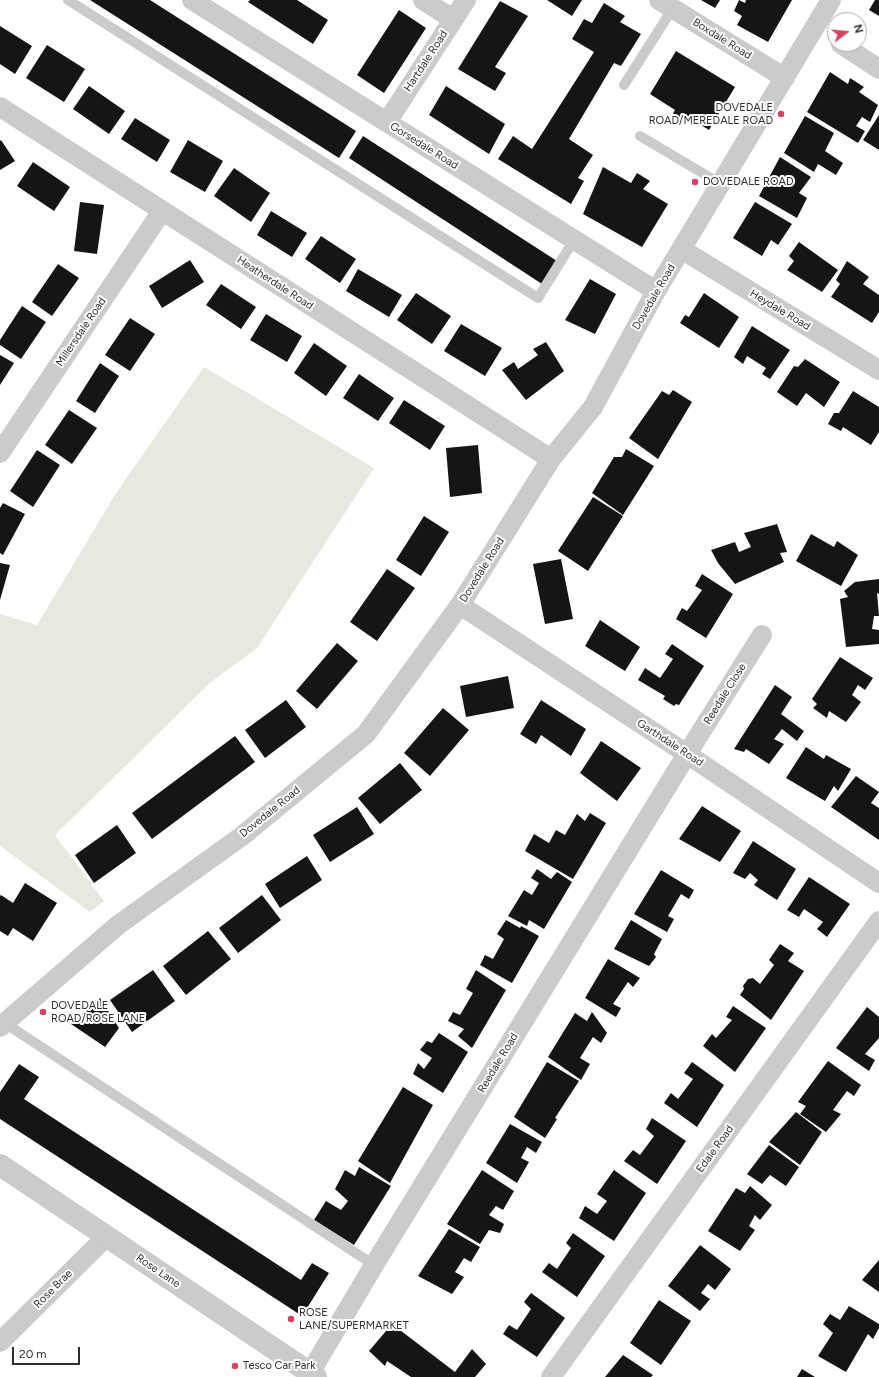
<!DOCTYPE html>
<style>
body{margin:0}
#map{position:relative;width:879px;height:1377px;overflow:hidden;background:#fff;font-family:Figtree,sans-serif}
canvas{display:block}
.north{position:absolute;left:827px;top:12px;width:40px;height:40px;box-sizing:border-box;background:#fff;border:1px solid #ababab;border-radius:50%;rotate:74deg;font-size:11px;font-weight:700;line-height:16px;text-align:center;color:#2e2e2e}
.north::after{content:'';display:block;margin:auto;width:14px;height:18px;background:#d2445f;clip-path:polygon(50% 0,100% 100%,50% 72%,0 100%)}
.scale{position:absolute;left:12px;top:1347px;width:68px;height:18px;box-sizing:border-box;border:2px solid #2e2e2e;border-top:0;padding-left:5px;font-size:12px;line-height:14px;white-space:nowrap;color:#2e2e2e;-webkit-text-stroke:3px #fff;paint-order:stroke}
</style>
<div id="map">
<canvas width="879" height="1377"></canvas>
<div class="north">N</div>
<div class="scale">20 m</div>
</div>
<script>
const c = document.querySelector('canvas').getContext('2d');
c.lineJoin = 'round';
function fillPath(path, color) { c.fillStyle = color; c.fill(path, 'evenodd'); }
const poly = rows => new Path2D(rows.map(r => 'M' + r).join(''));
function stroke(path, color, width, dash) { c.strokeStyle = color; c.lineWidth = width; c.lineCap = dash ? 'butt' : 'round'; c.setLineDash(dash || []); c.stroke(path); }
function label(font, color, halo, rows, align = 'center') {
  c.font = font + ' Figtree,sans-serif'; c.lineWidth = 4; c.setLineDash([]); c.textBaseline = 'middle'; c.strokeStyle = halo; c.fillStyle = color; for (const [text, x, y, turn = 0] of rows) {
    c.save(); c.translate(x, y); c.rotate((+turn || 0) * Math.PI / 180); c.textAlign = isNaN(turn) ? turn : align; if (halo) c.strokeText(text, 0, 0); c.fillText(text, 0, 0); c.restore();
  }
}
fillPath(poly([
 [204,367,374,468,257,648,211,682,55,835,104,901,90,912,0,846,0,614,37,625,116,493]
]), '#e6eade');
fillPath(poly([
 [90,0,150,0,356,131,339,158],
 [250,0,297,0,328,20,313,44,248,2],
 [547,0,582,0,572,16],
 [701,0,720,0,715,8],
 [739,0,745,3,746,0,792,0,768,42,737,25,742,16,734,11],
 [875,0,879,0,879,16,869,10],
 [500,1,528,16,495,67,506,73,495,91,458,69],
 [604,3,625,16,620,22,641,34,621,66,614,63,569,139,593,155,578,178,584,181,571,204,498,159,513,136,532,149,594,52,572,39,584,19,592,23],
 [399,10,426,28,384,93,357,75],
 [0,26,32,46,15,74,0,64],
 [47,45,85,69,64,102,26,78],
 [676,51,735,87,709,130,685,115,680,123,671,117,675,110,650,94],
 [830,72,848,84,850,78,864,87,859,92,878,105,870,122,862,117,856,126,865,131,858,143,807,112],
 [89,86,125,111,109,134,73,109],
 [446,86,505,124,489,154,429,115],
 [879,115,879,150,863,140],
 [805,116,834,133,825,151,843,163,836,175,818,164,814,172,784,153],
 [135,118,170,140,157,162,121,139],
 [363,136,557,261,542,284,349,158],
 [1,140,15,161,0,170,0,141],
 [188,140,223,161,205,192,170,172],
 [780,157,811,177,799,193,807,198,797,218,759,196],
 [33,162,70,187,54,211,17,186],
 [603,167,631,183,637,173,650,181,643,189,668,204,642,247,583,214],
 [234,168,270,193,251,222,214,196],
 [80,202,104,205,97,254,74,251],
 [755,202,792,224,778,245,771,240,762,256,733,238],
 [271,211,307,233,292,257,257,235],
 [321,236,356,259,340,283,305,259],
 [799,242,838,270,822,292,787,270,794,261,789,256],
 [190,260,204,282,162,308,149,286],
 [847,261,869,277,863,284,879,295,879,312,872,323,831,297,840,284,836,280],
 [58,264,79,278,52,316,32,302],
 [358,269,402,295,389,317,346,291],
 [590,279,616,294,595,334,565,320],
 [221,284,256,307,241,329,206,305],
 [416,293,451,316,432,344,397,320],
 [704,293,739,317,719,348,680,323,685,315,689,317],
 [22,306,46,322,21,359,0,345,0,340],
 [266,314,302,336,287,362,250,340],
 [130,318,155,334,130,371,105,355],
 [461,324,502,348,485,376,444,351],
 [752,326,790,350,770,379,762,374,766,368,747,356,743,364,734,357],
 [546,342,564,371,526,400,502,370,514,362,518,369,538,355,533,349],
 [314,343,347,366,326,396,294,373],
 [0,355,14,363,0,385],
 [805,359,840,382,824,407,806,393,797,406,777,392,794,366,798,367],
 [100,363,119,376,95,413,76,401],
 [359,374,394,398,378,421,343,398],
 [673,390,692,402,658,459,629,438,662,391,669,395],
 [853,391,879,407,879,432,871,445,843,427,841,431,828,424,834,413,839,413],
 [404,400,445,426,430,450,389,423],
 [69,410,97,428,72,464,45,445],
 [478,445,482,493,450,497,446,448],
 [626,449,654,466,623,515,592,493,614,457,622,457],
 [37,450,60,465,33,507,10,491],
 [593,497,623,516,588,571,558,551],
 [3,503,25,514,3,555,0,553,0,508],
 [424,516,449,532,421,576,396,560],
 [777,524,787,552,780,553,784,562,735,584,718,563,711,550,735,542,739,552,751,547,744,533],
 [811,534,834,547,837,541,858,555,841,586,796,561],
 [561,559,573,619,545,624,533,564],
 [0,563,10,565,0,600],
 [387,569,415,588,377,641,350,622],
 [702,574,733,594,706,638,676,619,682,608,687,611,702,590,695,586],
 [879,579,879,594,877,593,879,616,874,616,872,629,879,630,879,644,846,647,840,599,848,597,844,591,855,582],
 [600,620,640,647,625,671,585,646],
 [337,643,358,661,317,709,296,691],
 [672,644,704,666,679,705,676,704,674,706,663,699,665,696,638,680,645,668,660,678,673,659,665,654],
 [840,657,873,678,865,690,858,685,852,695,861,702,846,722,829,711,827,718,813,708,817,704,812,699],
 [508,676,514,708,466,717,460,686],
 [775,685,792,697,781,714,804,731,797,741,782,729,774,739,784,744,769,764,746,749,744,752,734,749],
 [286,700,306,727,265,758,245,730],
 [541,700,586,729,571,756,541,735,536,744,520,734],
 [443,708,469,730,430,776,404,753],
 [235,736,255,762,152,839,132,813],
 [601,741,641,768,617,801,580,773],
 [806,747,824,759,826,755,851,769,838,791,834,786,825,801,786,778],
 [400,763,422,790,380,824,358,798],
 [856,776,879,792,871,803,879,808,879,840,831,807],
 [702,806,741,831,720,862,679,839],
 [357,807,374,834,330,862,313,835],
 [590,813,606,823,573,879,525,851,534,834,549,843,556,830,565,835,577,814,585,821],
 [117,825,136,853,94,883,75,855],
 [753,841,796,869,777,900,754,885,758,880,750,873,745,879,733,873],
 [307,856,322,880,280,908,265,884],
 [537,869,551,879,557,872,572,882,544,929,529,920,527,926,508,916,524,890,532,895,539,883,531,878],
 [661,870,694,890,689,899,681,894,668,916,674,919,667,932,634,914],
 [809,877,850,904,827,937,817,929,823,922,804,909,799,917,787,910],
 [25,883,57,903,33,941,13,928,8,936,0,931,0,896,1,895,13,903],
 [262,895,281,920,238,953,219,928],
 [506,920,520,928,521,926,539,936,512,983,480,965,485,955,493,959,504,939,497,934],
 [631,920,662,939,654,954,656,957,649,966,614,949],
 [208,931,231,959,186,995,163,966],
 [780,944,794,953,788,961,804,971,771,1020,740,995,744,989,743,986,748,979,753,978,760,984,774,965,769,960],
 [608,959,640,978,633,987,628,982,613,1004,621,1008,616,1017,585,998],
 [153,970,175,1001,132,1032,110,1000],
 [476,970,506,990,472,1048,458,1036,464,1029,448,1021,453,1012,460,1015,473,993,466,989],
 [100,998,119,1028,105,1047,71,1024],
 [733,1006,766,1028,735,1072,703,1046,712,1034,716,1038,732,1020,726,1017],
 [867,1007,879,1017,879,1038,865,1054,875,1060,869,1071,836,1048],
 [592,1012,607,1033,601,1043,593,1037,580,1058,590,1064,581,1080,548,1057,575,1013,587,1021],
 [439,1033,468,1052,443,1093,413,1074,418,1063,424,1069,432,1058,420,1050,427,1041,432,1043],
 [828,1061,861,1085,854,1096,847,1091,833,1110,841,1114,826,1132,800,1114,806,1106,798,1102],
 [547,1062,579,1081,555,1118,557,1119,545,1138,514,1117],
 [692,1062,724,1085,697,1127,664,1103,671,1093,678,1099,693,1079,684,1073],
 [19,1064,39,1077,24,1099,301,1280,312,1263,329,1273,302,1316,0,1119,0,1092],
 [403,1087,433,1105,390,1183,358,1161],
 [796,1112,822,1132,800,1165,769,1142],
 [652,1118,686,1141,657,1184,624,1161,633,1150,640,1155,654,1136,646,1129],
 [510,1124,542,1142,536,1153,527,1147,521,1158,529,1162,517,1183,486,1163],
 [769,1145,799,1167,786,1186,770,1175,762,1184,747,1174],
 [359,1167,391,1186,354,1245,314,1220,326,1201,341,1210,348,1201,335,1189,345,1170,355,1176],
 [482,1170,514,1191,503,1210,496,1206,489,1215,504,1224,500,1233,489,1230,480,1244,447,1224],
 [614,1170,646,1193,614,1241,579,1218,585,1206,597,1214,607,1201,597,1194],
 [750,1186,772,1205,760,1220,755,1215,749,1226,755,1230,740,1251,708,1231,736,1188,745,1193],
 [449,1229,480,1247,471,1262,464,1258,455,1272,464,1277,452,1294,418,1276],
 [573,1233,605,1256,577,1297,542,1272,549,1263,557,1269,571,1248,566,1243],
 [700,1245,731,1269,715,1290,708,1284,701,1293,710,1299,700,1311,668,1286],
 [879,1260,879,1292,862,1280],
 [531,1293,565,1318,537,1357,503,1334,509,1325,517,1330,531,1309,524,1302],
 [659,1300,691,1321,661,1365,630,1343],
 [849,1306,879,1324,879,1328,873,1339,868,1334,846,1372,818,1356,833,1333,823,1324,830,1314,840,1320],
 [392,1324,455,1372,472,1349,486,1364,475,1377,411,1377,387,1361,385,1366,369,1351],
 [623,1355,653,1375,651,1377,605,1377],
 [802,1369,815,1377,797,1377]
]), '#151515');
stroke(poly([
 [68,0,538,298,574,240],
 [624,85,673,8],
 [640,136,721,184],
 [3,1022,374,1265]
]), '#cbcbcb', 10);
stroke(poly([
 [192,0,656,291],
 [423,0,453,19],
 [659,0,785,78],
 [841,44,879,69],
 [0,107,551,459],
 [387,122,466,0],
 [681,249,879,370],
 [0,453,162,211],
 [460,605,687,754,879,883],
 [0,1027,118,925,242,836,366,734,460,605,551,459,593,407,656,291,831,0],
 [0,1342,107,1236],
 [310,1373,374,1265,687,754,762,635],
 [551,1377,879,921]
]), '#cbcbcb', 20);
stroke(poly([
 [0,1165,316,1377]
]), '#cbcbcb', 22);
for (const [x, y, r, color] of [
 [781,114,4,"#d2445f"],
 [695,182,4,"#d2445f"],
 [43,1012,4,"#d2445f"],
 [291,1319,4,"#d2445f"],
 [235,1366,4,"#d2445f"]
]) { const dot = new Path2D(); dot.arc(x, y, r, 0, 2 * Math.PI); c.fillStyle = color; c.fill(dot); stroke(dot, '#fff', 1.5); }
label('11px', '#2e2e2e', '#fff', [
 ["Boxdale Road",722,39,32],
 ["Hartdale Road",426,61,-57],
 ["Gorsedale Road",424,146,32],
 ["Heatherdale Road",275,283,33],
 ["Dovedale Road",654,297,-60],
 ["Heydale Road",780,310,31],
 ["Millersdale Road",81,332,-56],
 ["Dovedale Road",482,570,-58],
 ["Reedale Close",725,694,-58],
 ["Garthdale Road",670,743,33],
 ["Dovedale Road",270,812,-39],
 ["Reedale Road",498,1063,-59],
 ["Edale Road",715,1149,-54],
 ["Rose Lane",158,1271,34],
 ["Rose Brae",53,1289,-45]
]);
label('11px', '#2e2e2e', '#fff', [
 ["DOVEDALE",773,108,"right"],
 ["ROAD/MEREDALE ROAD",773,121,"right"],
 ["DOVEDALE ROAD",703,182],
 ["DOVEDALE",51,1006],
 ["ROAD/ROSE LANE",51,1019],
 ["ROSE",299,1313],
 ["LANE/SUPERMARKET",299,1326],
 ["Tesco Car Park",243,1366]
], 'left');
</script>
